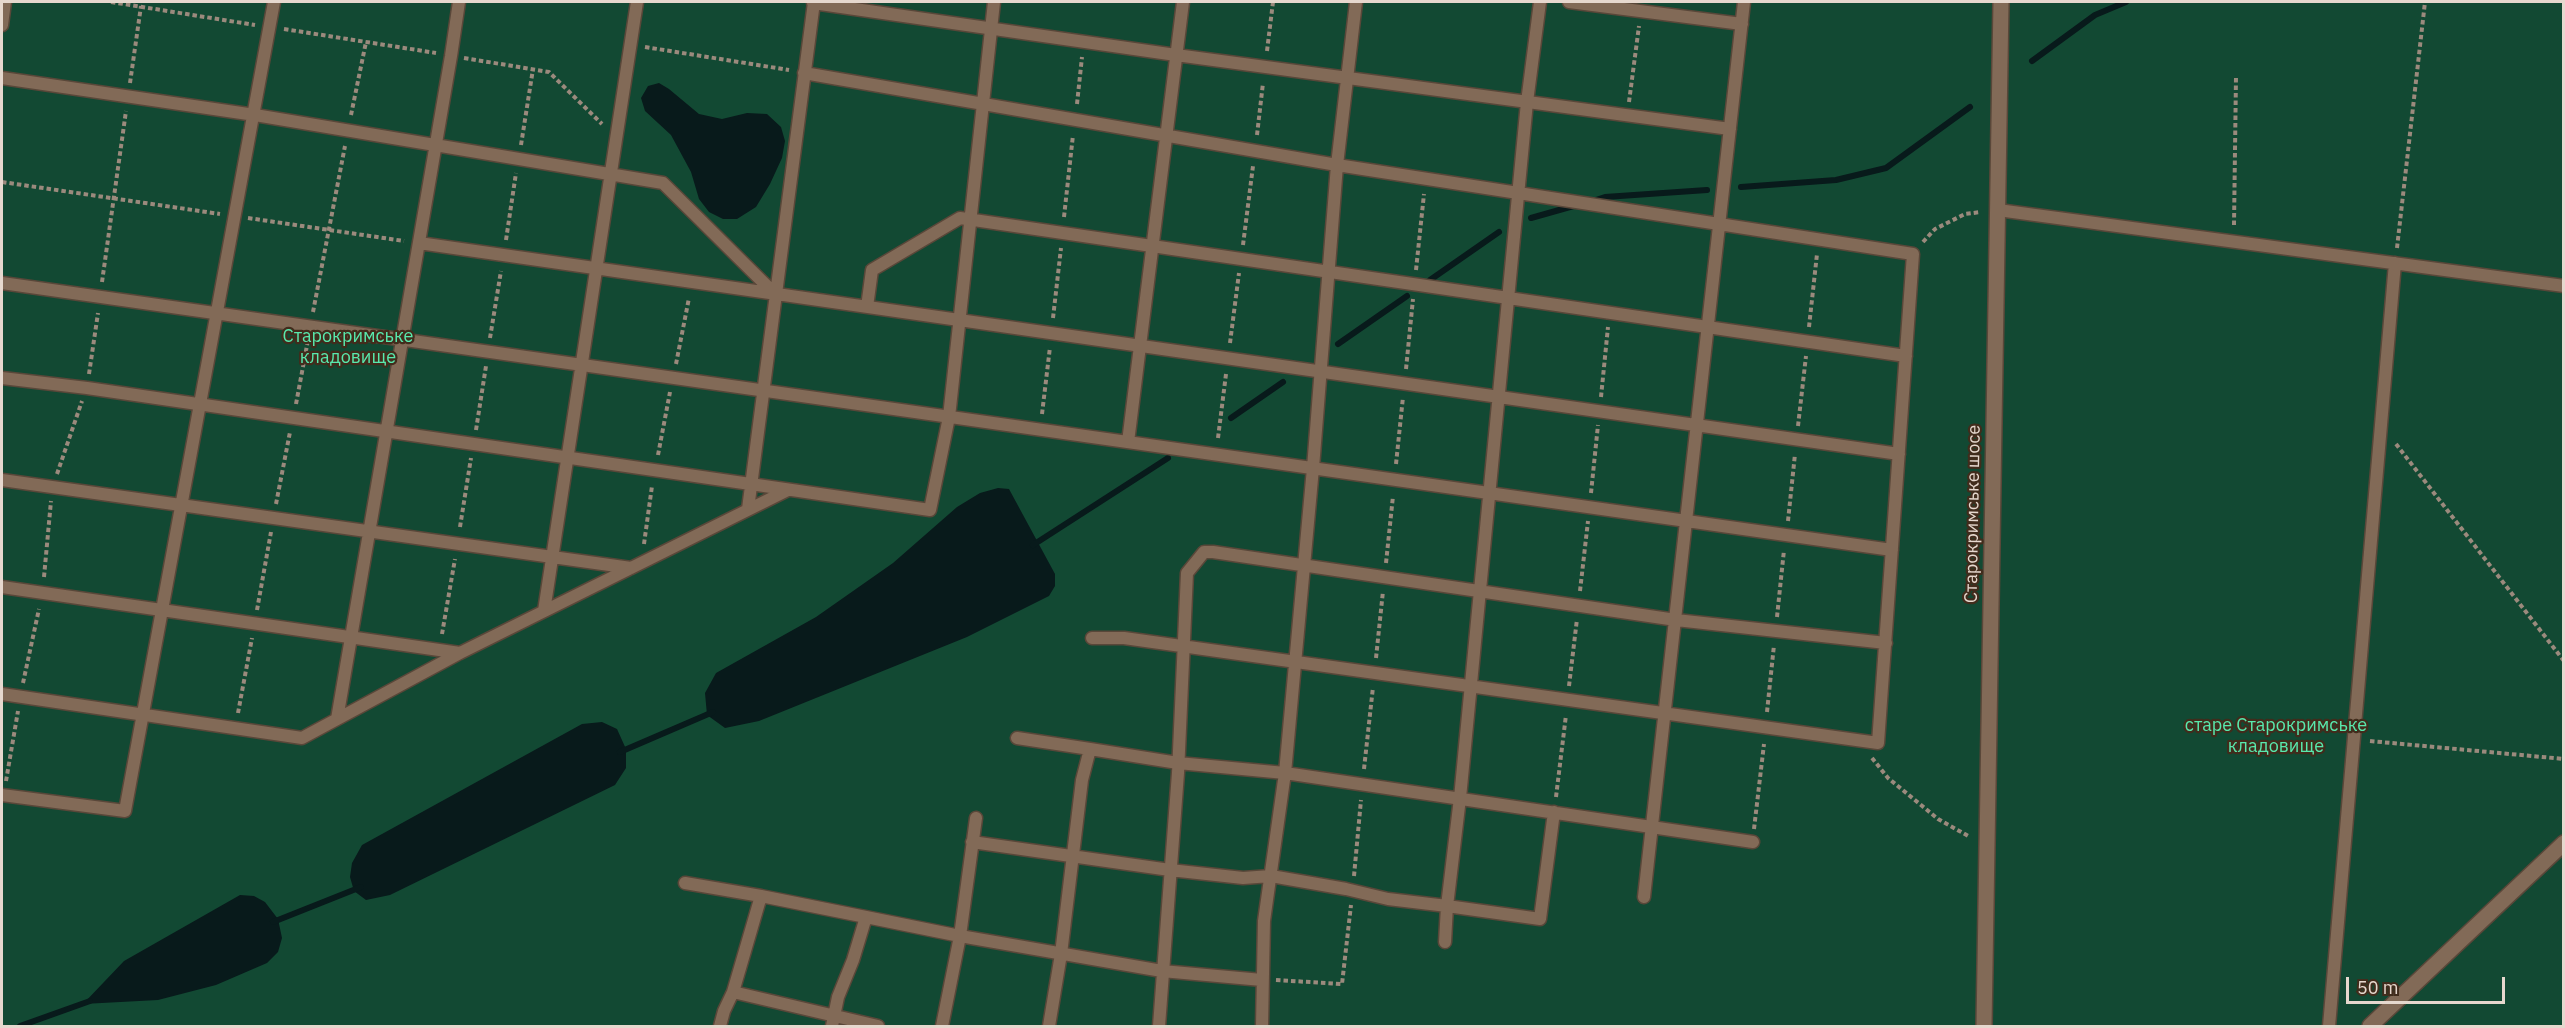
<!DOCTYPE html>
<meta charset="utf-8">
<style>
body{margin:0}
#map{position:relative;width:2565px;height:1028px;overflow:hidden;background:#412c1c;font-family:"IBM Plex Sans",sans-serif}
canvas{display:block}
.frame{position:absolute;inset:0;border:3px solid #e6d8ce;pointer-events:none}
.scale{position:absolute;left:2346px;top:977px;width:159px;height:27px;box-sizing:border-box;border:3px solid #e6d8ce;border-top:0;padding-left:8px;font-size:18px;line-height:21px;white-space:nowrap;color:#e6d8ce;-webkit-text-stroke:4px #412c1c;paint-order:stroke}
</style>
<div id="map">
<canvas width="2565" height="1028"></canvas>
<div class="frame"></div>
<div class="scale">50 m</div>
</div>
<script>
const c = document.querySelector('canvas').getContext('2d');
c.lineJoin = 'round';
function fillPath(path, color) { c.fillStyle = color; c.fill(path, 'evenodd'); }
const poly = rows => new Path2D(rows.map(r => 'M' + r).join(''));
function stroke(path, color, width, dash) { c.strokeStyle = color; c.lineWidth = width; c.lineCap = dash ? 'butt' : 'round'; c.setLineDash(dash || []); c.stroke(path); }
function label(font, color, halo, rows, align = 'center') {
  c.font = font + ' "IBM Plex Sans",sans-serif'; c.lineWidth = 4.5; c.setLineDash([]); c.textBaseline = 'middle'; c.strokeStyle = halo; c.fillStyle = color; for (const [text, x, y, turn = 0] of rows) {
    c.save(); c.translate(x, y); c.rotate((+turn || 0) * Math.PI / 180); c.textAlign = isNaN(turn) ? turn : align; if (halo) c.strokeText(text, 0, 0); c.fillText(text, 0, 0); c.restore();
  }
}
fillPath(poly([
 [2,2,2563,2,2563,1026,2,1026]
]), '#124933');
fillPath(poly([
 [659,83,669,89,699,114,722,119,747,113,767,114,781,127,785,141,782,158,770,184,756,207,737,219,723,219,709,212,699,199,691,172,671,135,645,111,641,98,648,86],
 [998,488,1009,489,1055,574,1055,586,1049,596,967,637,759,721,725,728,707,715,705,693,716,673,816,617,893,563,957,507,980,493],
 [602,722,617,729,626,749,626,768,615,785,390,895,366,900,354,891,350,877,352,863,362,845,582,724],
 [240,895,254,896,265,902,278,919,282,938,278,952,267,963,216,985,158,1000,83,1004,124,961]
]), '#081a1b');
stroke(poly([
 [2032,61,2095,15,2126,2],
 [1741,187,1836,180,1886,168,1970,107],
 [1593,201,1605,197,1707,190],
 [1531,218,1577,205],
 [1430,280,1499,232],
 [1338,344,1407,296],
 [1231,418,1283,382],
 [1033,545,1168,458],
 [620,752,713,712],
 [273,922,361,887],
 [20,1026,90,1001]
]), '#081a1b', 6);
const service = poly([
 [1540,2,1527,102,1460,798,1447,906,1540,919,1554,812],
 [1569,2,1742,24],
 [813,3,1176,55,1730,129],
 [2,25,5,2],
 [804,73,1337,165,1913,254,1878,743,1124,638,1092,638],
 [2,78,255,115,663,183,775,294],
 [1998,210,2564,286],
 [419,243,1899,454],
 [2,283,1892,550],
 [867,307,872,270,960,218,1906,356],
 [2,378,87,388,930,510,949,417,994,2],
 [1128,442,1183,2],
 [2,480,631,568],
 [748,509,814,2],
 [2,587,460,653],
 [544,611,637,2],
 [2,694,302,738,460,653,788,490],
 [337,719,451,56,459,2],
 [1017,738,1090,749,1082,780,1061,954,1049,1026],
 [1090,749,1178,763,1285,773,1753,842],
 [2,795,125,811,274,2],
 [976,818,960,936,1162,971,1262,980],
 [972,842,1170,870,1243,878,1271,876,1346,889,1388,899,1447,906,1445,942],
 [685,883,761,896,733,992,724,1011,720,1026],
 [761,896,866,917],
 [1644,897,1744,2],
 [733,992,878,1026],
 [832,1026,838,997,853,960,866,917,960,936,942,1026],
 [1159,1026,1178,773,1187,573,1204,552,1213,552,1676,620,1886,643],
 [1262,1026,1264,921,1285,773,1313,468,1337,165,1356,2],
 [2329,1026,2395,263]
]);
const minor = poly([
 [2370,1026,2564,843]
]);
const tertiary = poly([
 [1984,1026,2001,2]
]);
stroke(service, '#594739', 15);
stroke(minor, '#594739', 18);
stroke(tertiary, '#594739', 18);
stroke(poly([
 [111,2,255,25],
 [284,29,436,53],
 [645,47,789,70],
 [1267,51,1273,2],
 [464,58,549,72,602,124],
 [130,83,141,6],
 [1629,102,1639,26],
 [1077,104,1082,57],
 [351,115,366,42],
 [1257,135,1263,83],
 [521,145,533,69],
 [2,182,220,214],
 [1064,217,1073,135],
 [248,218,404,241],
 [2234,225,2236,76],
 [506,240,516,173],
 [1923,242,1935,229,1965,214,1981,212],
 [1243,245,1253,166],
 [2397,248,2425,2],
 [1416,270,1424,194],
 [102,282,126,111],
 [313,312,345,146],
 [1053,318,1061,248],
 [1809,327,1817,254],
 [490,338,501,271],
 [1230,343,1239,273],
 [676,364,689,298],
 [1406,369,1413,299],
 [89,374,98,313],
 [1601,397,1608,327],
 [296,404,308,340],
 [1042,414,1050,347],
 [1798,426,1806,356],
 [476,430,486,366],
 [1218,438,1226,374],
 [2396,444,2564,661],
 [658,455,670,392],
 [1396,464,1403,397],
 [57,474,82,401],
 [1591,493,1598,425],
 [276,504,290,432],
 [1788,521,1795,454],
 [460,527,471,458],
 [644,544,652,486],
 [1386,563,1393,496],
 [44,577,51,501],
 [1580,591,1588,521],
 [257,610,271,532],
 [1777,617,1784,550],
 [442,634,455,559],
 [1376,658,1383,591],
 [23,683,39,609],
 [1569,686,1577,619],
 [1767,712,1774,645],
 [238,713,252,638],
 [2370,741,2564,759],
 [1872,758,1888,778,1938,819,1970,837],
 [1364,769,1373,687],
 [6,781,18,711],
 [1556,797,1566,715],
 [1754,829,1764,744],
 [1354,876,1361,800],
 [1276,980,1342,984,1351,905]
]), '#9b8a7d', 4, [4.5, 3]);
stroke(service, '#826a57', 12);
stroke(minor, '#826a57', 15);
stroke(tertiary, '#826a57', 15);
label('18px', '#58e9ad', '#412c1c', [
 ["Старокримське",348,337],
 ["кладовище",348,358],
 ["старе Старокримське",2276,726],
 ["кладовище",2276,747]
]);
label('18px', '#e6d8ce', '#412c1c', [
 ["Старокримське шосе",1973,514,-89]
]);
</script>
